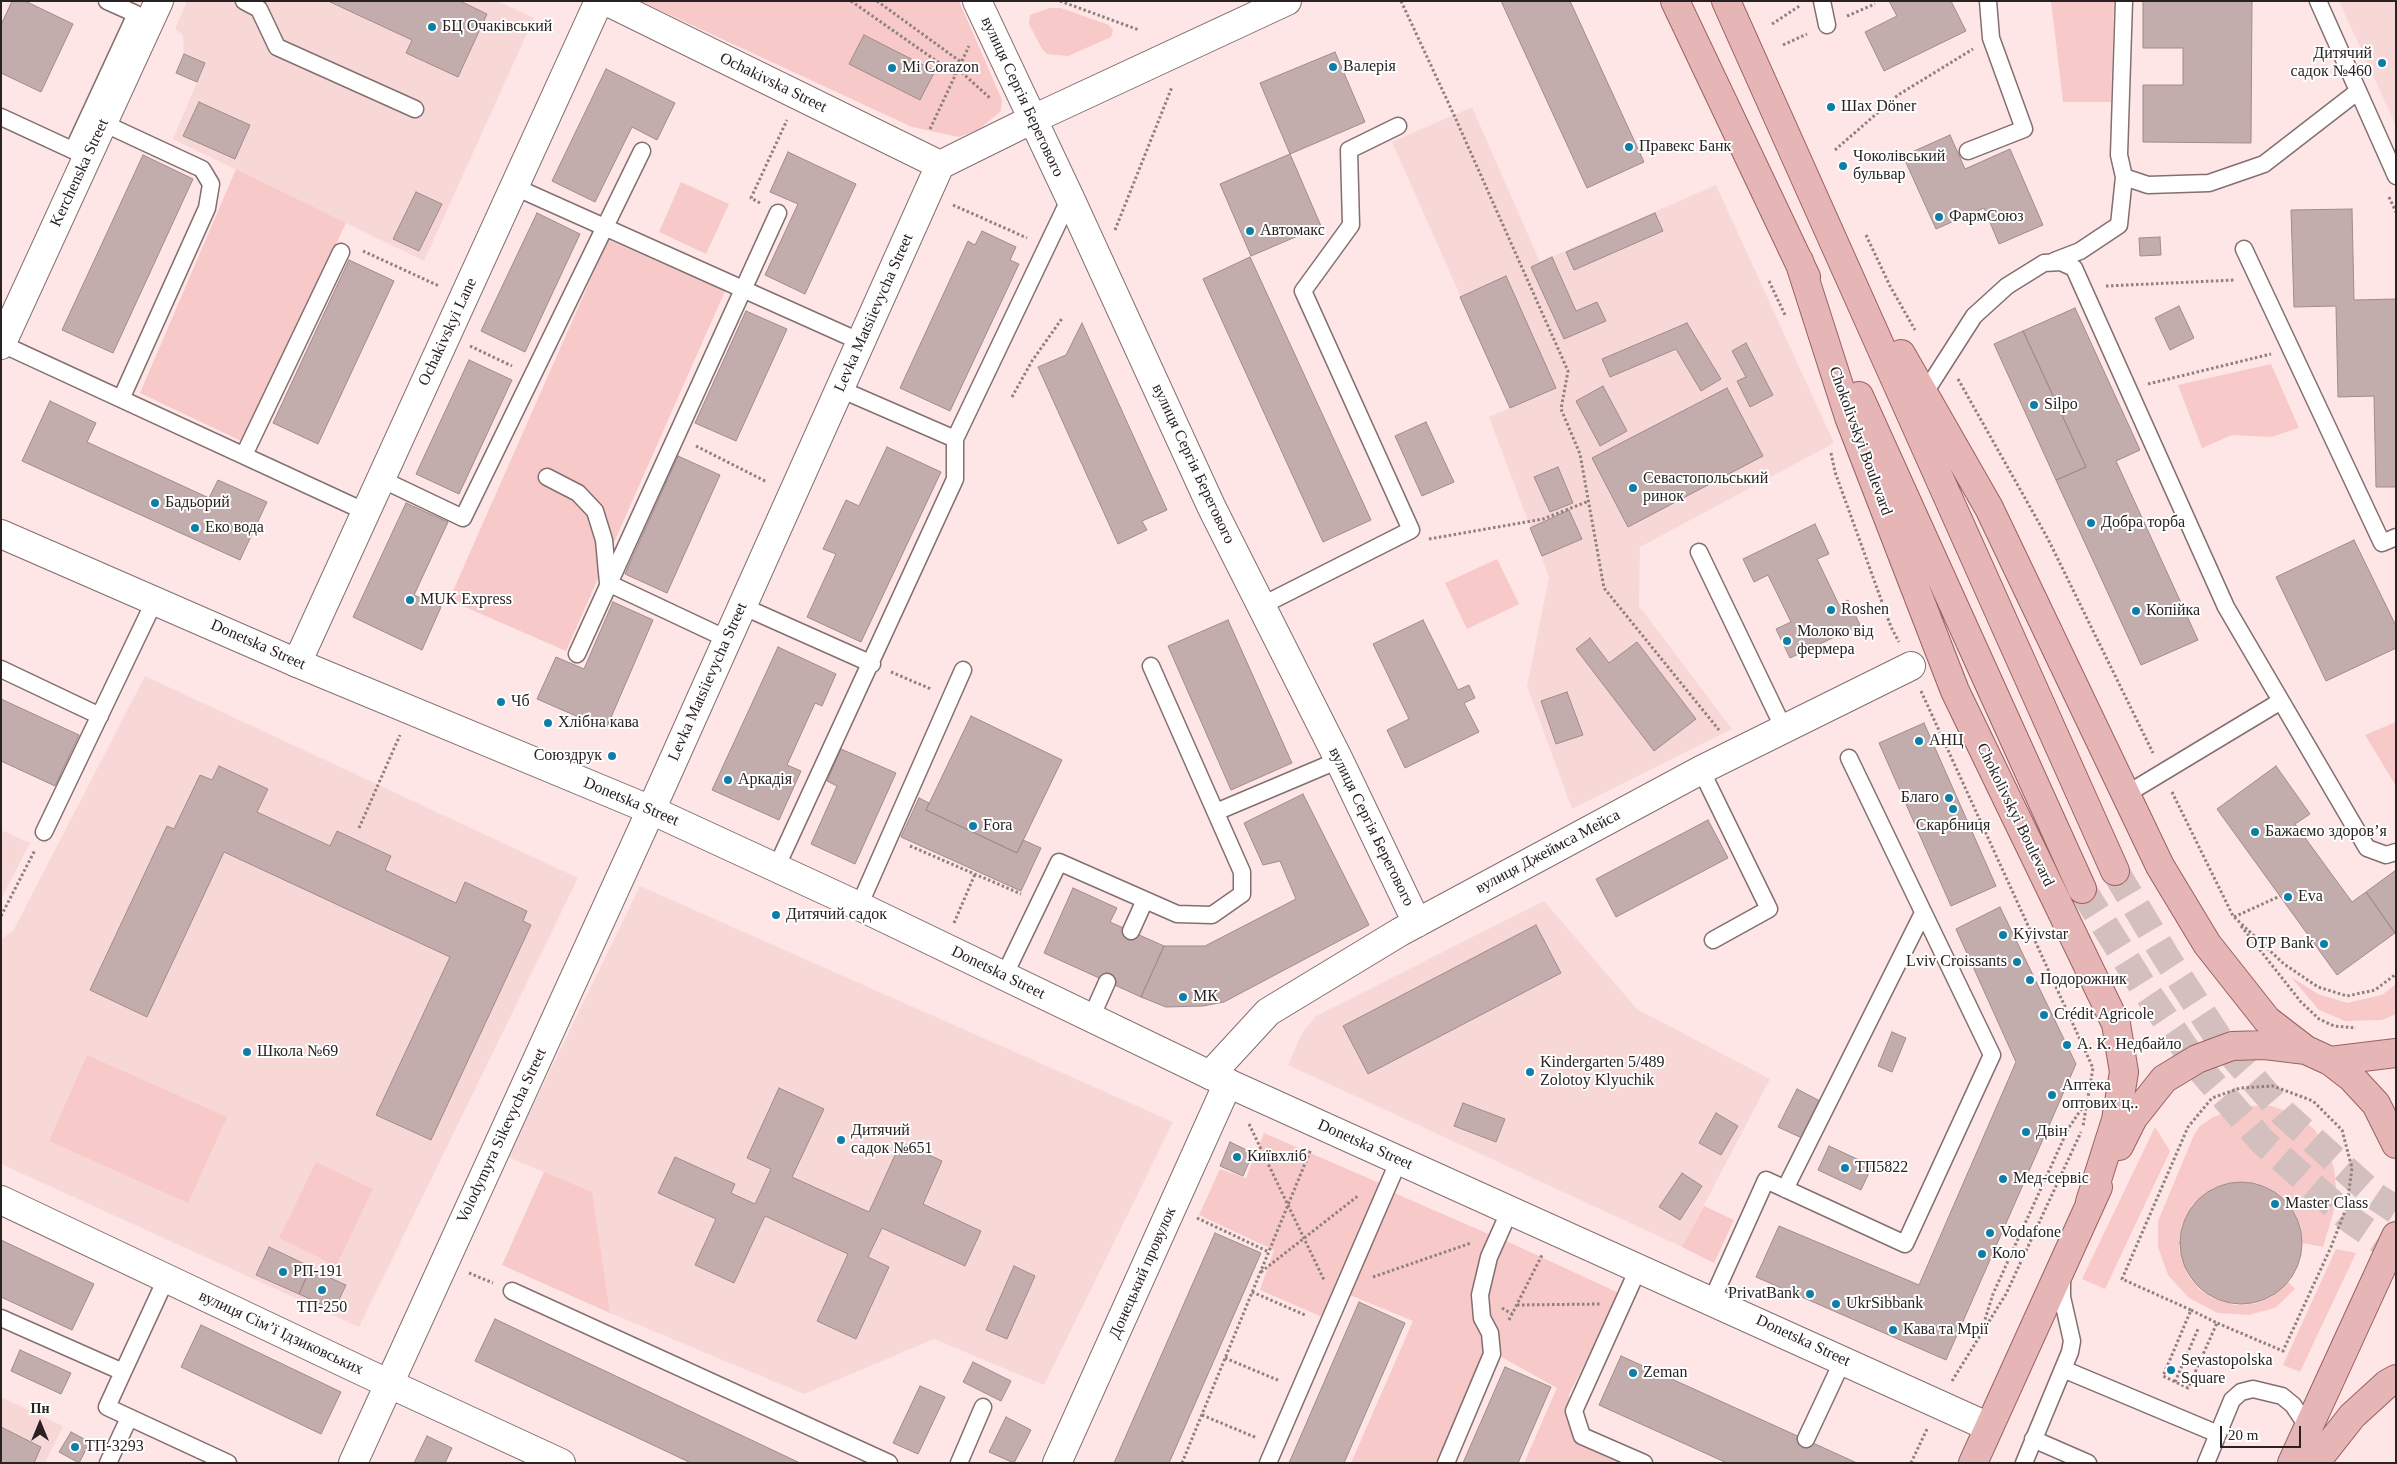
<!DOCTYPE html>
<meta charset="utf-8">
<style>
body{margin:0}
#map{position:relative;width:2397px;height:1464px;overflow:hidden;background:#fde6e5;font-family:"Times New Roman",serif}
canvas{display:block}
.frame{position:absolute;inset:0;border:2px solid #2a2222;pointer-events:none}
.north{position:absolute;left:15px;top:1399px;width:50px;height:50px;-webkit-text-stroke:4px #fff;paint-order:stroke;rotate:0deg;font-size:14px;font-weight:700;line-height:20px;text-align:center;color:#2a2222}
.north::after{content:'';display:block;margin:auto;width:18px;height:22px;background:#2a2222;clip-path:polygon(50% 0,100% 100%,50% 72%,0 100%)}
.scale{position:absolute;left:2220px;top:1426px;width:81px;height:22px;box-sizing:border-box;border:2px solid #2a2222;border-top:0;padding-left:6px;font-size:15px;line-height:18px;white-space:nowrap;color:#2a2222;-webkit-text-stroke:4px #fff;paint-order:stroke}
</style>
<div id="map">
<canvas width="2397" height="1464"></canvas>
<div class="frame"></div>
<div class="north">Пн</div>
<div class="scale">20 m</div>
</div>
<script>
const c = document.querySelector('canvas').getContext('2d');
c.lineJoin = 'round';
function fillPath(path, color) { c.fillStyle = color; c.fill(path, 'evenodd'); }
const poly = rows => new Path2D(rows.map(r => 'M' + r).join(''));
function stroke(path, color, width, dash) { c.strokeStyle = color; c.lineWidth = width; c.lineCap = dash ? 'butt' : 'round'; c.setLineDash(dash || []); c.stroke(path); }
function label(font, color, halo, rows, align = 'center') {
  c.font = font + ' "Times New Roman",serif'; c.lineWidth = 4; c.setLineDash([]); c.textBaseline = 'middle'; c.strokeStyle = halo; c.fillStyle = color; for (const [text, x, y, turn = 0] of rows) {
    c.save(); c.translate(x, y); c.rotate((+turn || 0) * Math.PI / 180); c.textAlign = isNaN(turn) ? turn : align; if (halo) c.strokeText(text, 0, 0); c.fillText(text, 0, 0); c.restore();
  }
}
fillPath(poly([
 [187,1,497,1,534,18,424,261,173,139,205,63,184,54,183,35,175,29],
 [2339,1,2396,1,2396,126],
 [1472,107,1540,262,1716,185,1834,443,1640,547,1639,606,1732,729,1572,809,1527,686,1549,577,1489,417,1510,408,1392,142],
 [145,676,578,878,359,1327,1,1164,1,939,13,931],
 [1,830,30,843,1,899],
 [640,886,1173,1122,1044,1385,934,1339,804,1394,610,1313,591,1192,508,1157],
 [1544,901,1637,1009,1770,1079,1682,1247,1288,1065,1302,1033,1316,1016],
 [1,1397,63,1426,45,1463,1,1463]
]), '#f8d8d7');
fillPath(poly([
 [640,1,959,1,1002,100,1001,111,978,130,959,137,912,127],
 [2051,1,2114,1,2111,102,2063,102],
 [1050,8,1061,8,1109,25,1113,30,1111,37,1068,56,1047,54,1042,49,1029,24,1030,15],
 [236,169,346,223,241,441,140,393],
 [681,182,729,204,706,254,659,232],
 [608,240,725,291,566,651,449,600],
 [2271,364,2299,428,2271,437,2232,435,2202,448,2178,385],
 [1497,559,1519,604,1467,629,1445,583],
 [2396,722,2396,786,2365,735],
 [2291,977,2318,994,2347,1003,2382,995,2396,984,2396,1014,2382,1020,2345,1021,2319,1010],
 [87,1055,227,1117,188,1203,49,1141],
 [2247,1106,2271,1106,2293,1113,2313,1128,2326,1145,2334,1168,2336,1189,2333,1214,2323,1247,2302,1243,2301,1230,2297,1217,2289,1204,2278,1194,2265,1186,2253,1183,2227,1183,2213,1188,2192,1205,2182,1225,2179,1249,2188,1276,2199,1289,2212,1298,2234,1305,2254,1304,2271,1297,2288,1282,2295,1289,2275,1308,2248,1315,2218,1313,2189,1298,2168,1275,2158,1247,2158,1221,2194,1135,2199,1127,2213,1117],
 [2155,1127,2170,1151,2105,1289,2082,1279],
 [1264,1133,1384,1185,1327,1319,1260,1290,1274,1250,1199,1215,1220,1169,1246,1178],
 [316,1162,373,1189,336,1266,279,1238],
 [544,1172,592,1192,610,1313,502,1265],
 [1392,1192,1493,1236,1483,1257,1472,1294,1474,1318,1482,1334,1485,1353,1436,1463,1351,1463,1413,1321,1350,1295],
 [1704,1206,1734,1220,1714,1263,1682,1247],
 [1502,1239,1621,1294,1569,1394,1575,1435,1631,1463,1524,1463,1557,1388,1498,1355,1487,1318,1486,1299],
 [2336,1249,2356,1253,2300,1372,2283,1365]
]), '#f8c9c9');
const building = poly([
 [12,1,25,1,73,24,41,92,1,73,1,25,12,1],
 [328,1,460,1,487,14,458,77,406,53,412,40,328,1],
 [1501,1,1570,1,1644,162,1587,188,1501,1],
 [1889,1,1951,1,1966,31,1884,71,1865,32,1897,16,1889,1],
 [2143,1,2252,1,2251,143,2143,142,2143,85,2183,85,2183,48,2143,48,2143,1],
 [864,35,935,71,920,100,849,64,864,35],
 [1335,52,1365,122,1290,154,1260,83,1335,52],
 [184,54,205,63,197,82,176,73,184,54],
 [606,69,675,103,657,140,632,127,595,202,552,181,606,69],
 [199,102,250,125,235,159,183,136,199,102],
 [1950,135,1965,169,2010,149,2043,225,1999,244,1984,208,1936,229,1903,156,1950,135],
 [788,152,856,184,805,294,765,275,798,204,770,192,788,152],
 [1290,154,1321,226,1251,256,1220,184,1290,154],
 [143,155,193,179,113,353,62,330,143,155],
 [416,192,442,204,419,251,393,239,416,192],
 [2352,209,2354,300,2396,299,2396,487,2376,487,2374,396,2338,397,2336,306,2294,307,2291,210,2352,209],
 [537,213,580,234,525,352,481,331,537,213],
 [1655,213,1663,231,1574,270,1566,252,1655,213],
 [982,231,1016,247,1010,260,1019,264,950,411,900,388,968,241,975,245,982,231],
 [2160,237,2161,255,2140,256,2139,238,2160,237],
 [1250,257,1371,520,1323,542,1203,279,1250,257],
 [1552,257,1576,311,1597,302,1606,321,1564,339,1531,267,1552,257],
 [349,260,394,281,318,444,273,423,349,260],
 [1506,276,1556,388,1510,408,1460,297,1506,276],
 [2179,306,2194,338,2170,350,2155,318,2179,306],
 [2075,308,2140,450,2116,461,2198,640,2141,665,2056,480,2086,467,2023,331,2075,308],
 [746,311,787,329,736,441,695,423,746,311],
 [1082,323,1167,510,1142,521,1147,530,1118,544,1038,367,1066,355,1082,323],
 [1687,323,1721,379,1701,391,1676,349,1610,377,1602,359,1687,323],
 [2023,331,2086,467,2056,480,1994,344,2023,331],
 [1746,343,1773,395,1750,407,1737,381,1746,377,1732,351,1746,343],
 [469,360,512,380,459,494,416,474,469,360],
 [1603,386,1627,431,1600,446,1576,401,1603,386],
 [1727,388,1763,456,1628,527,1592,458,1727,388],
 [50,401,96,423,87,442,209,498,218,480,267,502,240,560,22,461,50,401],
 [1426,422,1454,482,1422,496,1395,436,1426,422],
 [887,447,941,472,861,642,807,617,836,554,823,549,846,500,859,506,887,447],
 [678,456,720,475,667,593,625,574,678,456],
 [1558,467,1573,503,1550,512,1534,477,1558,467],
 [406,503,448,522,414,595,441,607,422,650,353,617,406,503],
 [1569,510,1582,539,1542,556,1530,528,1569,510],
 [1815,524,1829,554,1817,559,1839,605,1848,600,1860,625,1790,658,1776,629,1791,622,1768,575,1754,582,1743,559,1815,524],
 [2354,540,2396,626,2396,648,2326,681,2276,577,2354,540],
 [613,602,653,620,606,729,537,699,556,657,584,669,613,602],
 [1228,620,1292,763,1231,790,1168,646,1228,620],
 [1423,620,1458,690,1469,685,1475,698,1464,703,1479,732,1405,768,1387,730,1409,719,1373,644,1423,620],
 [1590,638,1609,663,1637,642,1696,719,1654,751,1576,649,1590,638],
 [778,647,836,674,822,706,815,703,787,765,801,771,779,820,712,790,778,647],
 [1567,692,1583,735,1556,744,1541,701,1567,692],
 [1,699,79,735,55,786,1,761,1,699],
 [971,716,1062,760,1017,853,926,810,971,716],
 [1924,723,1996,886,1951,906,1879,743,1924,723],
 [841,749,896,773,855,864,811,844,837,786,827,781,841,749],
 [219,766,268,789,257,812,330,846,337,831,391,856,385,870,456,903,465,882,527,911,523,921,531,925,431,1140,376,1115,450,957,224,852,147,1017,90,990,167,826,174,829,200,775,212,780,219,766],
 [2276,766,2310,814,2295,824,2352,902,2366,892,2395,933,2337,975,2217,809,2276,766],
 [1303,794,1369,925,1224,1002,1203,1006,1166,1007,1141,997,1164,946,1205,946,1296,899,1280,861,1263,865,1244,823,1303,794],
 [919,798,929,803,926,810,1017,853,1023,840,1041,848,1021,891,901,837,919,798],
 [1708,820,1728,858,1616,917,1596,879,1708,820],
 [2396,870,2396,932,2395,933,2366,892,2396,870],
 [1073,888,1117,908,1110,922,1164,946,1141,997,1044,953,1073,888],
 [2000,907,2076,1064,1946,1360,1756,1277,1779,1226,1919,1285,2016,1062,1956,929,2000,907],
 [1536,925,1561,973,1368,1074,1343,1026,1536,925],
 [1892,1032,1906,1038,1892,1072,1878,1066,1892,1032],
 [779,1088,824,1109,792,1177,869,1212,901,1142,942,1161,923,1204,981,1231,965,1266,882,1228,868,1257,889,1267,856,1339,817,1321,848,1254,765,1216,734,1283,695,1265,716,1219,658,1193,675,1157,735,1184,731,1193,755,1204,771,1169,747,1158,779,1088],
 [1797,1089,1820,1101,1802,1138,1778,1127,1797,1089],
 [1463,1103,1505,1119,1496,1142,1454,1126,1463,1103],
 [1716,1113,1738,1126,1721,1155,1699,1143,1716,1113],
 [1230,1142,1253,1153,1243,1176,1220,1166,1230,1142],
 [1829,1146,1872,1166,1861,1190,1818,1170,1829,1146],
 [1682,1173,1702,1186,1680,1220,1659,1207,1682,1173],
 '2180 1243a61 61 0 1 1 122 0a61 61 0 1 1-122 0Z',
 [1215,1233,1261,1253,1169,1463,1114,1463,1215,1233],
 [1,1240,94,1284,72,1330,1,1297,1,1240],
 [269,1247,311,1267,299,1294,256,1275,269,1247],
 [1014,1266,1035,1276,1007,1339,986,1330,1014,1266],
 [310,1269,346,1285,334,1310,299,1294,310,1269],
 [1359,1302,1405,1323,1344,1463,1289,1463,1359,1302],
 [495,1319,800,1463,691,1463,475,1361,495,1319],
 [201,1325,341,1392,321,1434,181,1367,201,1325],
 [20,1350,71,1373,61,1394,11,1371,20,1350],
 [1621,1356,1857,1463,1727,1463,1599,1405,1621,1356],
 [973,1362,1011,1381,1001,1401,963,1382,973,1362],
 [1505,1367,1551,1387,1518,1463,1463,1463,1505,1367],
 [920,1386,945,1397,918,1454,893,1443,920,1386],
 [1006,1417,1031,1430,1014,1463,989,1452,1006,1417],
 [1,1427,41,1447,34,1463,1,1463,1,1427],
 [71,1432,90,1442,79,1463,59,1452,71,1432],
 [427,1436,452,1448,445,1463,414,1463,427,1436]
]);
fillPath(building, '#c3adac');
stroke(building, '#a08b8b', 1);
stroke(poly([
 [2115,871,2166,957,2221,1042,2283,1113,2375,1196,2396,1210],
 [2082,889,2142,985,2196,1064,2262,1141,2351,1220,2396,1251]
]), '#d3bfbe', 28, [28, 14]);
const service = poly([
 [244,1,259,9,277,47,415,109],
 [1822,1,1827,25],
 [2124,1,2119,155,2124,177,2148,185,2209,183,2264,164,2357,92],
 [2318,1,2396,176],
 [1,117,81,154],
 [103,123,202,169,211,184,207,208,121,399],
 [73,150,136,14,107,1],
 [1968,151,2024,129,1991,38,1988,1],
 [515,187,861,342],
 [2244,249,2382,543,2396,537],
 [2054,261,2080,251,2119,225,2124,177],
 [2,344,366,512],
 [840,389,955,439],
 [1924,394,1974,316,2007,286,2044,263,2061,262,2074,268,2226,607,2367,848,2386,855,2396,852],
 [244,455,341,252],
 [547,477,578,493,595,511,604,540,608,583,727,639],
 [381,479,463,518,642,151],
 [1699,552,1784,729],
 [742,606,872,664],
 [1261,606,1411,530,1303,291,1351,225,1349,150,1398,126],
 [577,654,778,213],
 [1,669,100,716],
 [1701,770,1769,909,1713,940],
 [2125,795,2281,701],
 [1216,812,1339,760],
 [44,832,155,600],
 [776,868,955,479,955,439,1070,198],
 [859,906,963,670],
 [1131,931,1145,900],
 [1004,976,1059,862,1177,914,1212,915,1242,894,1242,872,1151,666],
 [1091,1018,1107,982],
 [1785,1189,1923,913],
 [1639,1267,1574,1411,1582,1436,1644,1463],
 [512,1291,889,1463],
 [1712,1300,1766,1180,1905,1244,1992,1055,1849,758],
 [1,1318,123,1372,166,1279],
 [2063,1369,2218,1434],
 [123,1372,107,1407,228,1463],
 [1806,1439,1843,1360],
 [2033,1439,2088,1463],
 [108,1463,129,1418],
 [959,1463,983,1407],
 [1268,1463,1399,1160],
 [1446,1463,1492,1354,1490,1333,1482,1318,1480,1295,1489,1257,1510,1210],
 [2024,1463,2070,1352,2072,1341,2062,1297,2062,1276],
 [2206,1463,2232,1400,2241,1392,2253,1389,2282,1396,2293,1405,2303,1420,2306,1434]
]);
const minor = poly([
 [606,1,940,165],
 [977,1,1070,198,1212,508,1339,760,1417,923],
 [1,345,159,1],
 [297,663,599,1],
 [1210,1075,1268,1012,1400,932,1701,770,1911,666],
 [1,1200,366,1373,561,1463],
 [353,1463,651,810,940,165,1031,120,1287,1],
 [1057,1463,1228,1083]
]);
const tertiary = poly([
 [1,534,297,663,651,810,859,906,1210,1075,1989,1427]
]);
const primary = poly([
 [1675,1,1806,277],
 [1726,1,2115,871],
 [1799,261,1849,417,1955,691,2116,1024,2124,1072,2116,1120,2090,1202],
 [1901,354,1989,508,2160,866,2207,944,2267,1020,2306,1050],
 [1859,396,2082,889],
 [2330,1061,2396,1053],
 [2119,1146,2133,1118,2164,1079,2197,1059,2232,1046,2265,1045,2306,1050,2330,1061,2352,1078,2376,1104,2396,1144],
 [1973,1463,2098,1187],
 [2292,1463,2396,1236],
 [2315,1463,2352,1416,2387,1384,2396,1379]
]);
stroke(service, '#836f6f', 19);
stroke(minor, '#836f6f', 30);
stroke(tertiary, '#836f6f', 30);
stroke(primary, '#9a6161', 30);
stroke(poly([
 [851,1,955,74],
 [877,1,961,62],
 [1060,1,1139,30],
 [1401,1,1454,115,1568,371,1561,409,1580,454,1604,588,1719,730],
 [1847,16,1875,4],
 [1772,24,1801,5],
 [1783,45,1807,34],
 [958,69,991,99],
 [930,129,969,46],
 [1835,150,1898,95,1973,49],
 [2389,197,2396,212],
 [760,203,751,198,787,120],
 [953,205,1027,238],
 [1115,230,1172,87],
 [1866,235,1890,286,1915,330],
 [363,251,439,286],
 [1769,281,1785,315],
 [2106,286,2235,280],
 [470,346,512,366],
 [1958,379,2048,539,2153,753],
 [2148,384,2271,354],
 [1012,397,1032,361,1063,317],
 [696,446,767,482],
 [1831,453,1835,472,1891,627,1899,642],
 [1429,539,1543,519,1589,501],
 [891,672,931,689],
 [1921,691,2093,1068,2083,1126],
 [2172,792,2233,916,2284,964,2318,987,2347,996,2375,990,2396,974],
 [359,828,400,735],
 [910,846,1021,894],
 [1,916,35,850],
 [2234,917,2280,896],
 [954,923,975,874],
 [2241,926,2301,1002,2319,1019,2334,1026,2356,1028],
 [1249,1124,1324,1280],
 [1197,1218,1269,1252],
 [1261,1272,1359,1195],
 [469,1273,493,1283],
 [1373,1277,1471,1243],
 [1252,1292,1307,1316],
 [1517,1305,1600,1304],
 [1502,1308,1512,1314],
 [2191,1310,2217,1323,2188,1388,2163,1376,2191,1310,2122,1279,2188,1127,2212,1098,2240,1088,2273,1086,2313,1101,2342,1130,2352,1168,2347,1206,2331,1247,2283,1351,2217,1323],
 [1509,1320,1542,1255],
 [1982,1329,1993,1294,2068,1129,2086,1102],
 [1225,1358,1280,1381],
 [1952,1381,2006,1294,2081,1132],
 [2175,1382,2198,1329],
 [1202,1415,1257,1438],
 [1182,1463,1311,1149],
 [1911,1463,1927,1429]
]), '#8f807f', 3, [2.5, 2.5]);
stroke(service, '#fff', 16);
stroke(minor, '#fff', 28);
stroke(tertiary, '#fff', 28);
stroke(primary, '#e6b5b5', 28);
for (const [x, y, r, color] of [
 [432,27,5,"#0d7fa7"],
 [2382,63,5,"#0d7fa7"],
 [1333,67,5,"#0d7fa7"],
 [892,68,5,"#0d7fa7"],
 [1831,107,5,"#0d7fa7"],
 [1629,147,5,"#0d7fa7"],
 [1843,166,5,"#0d7fa7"],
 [1939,217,5,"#0d7fa7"],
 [1250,231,5,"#0d7fa7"],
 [2034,405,5,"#0d7fa7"],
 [1633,488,5,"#0d7fa7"],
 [155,503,5,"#0d7fa7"],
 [2091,523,5,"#0d7fa7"],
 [195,528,5,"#0d7fa7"],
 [410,600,5,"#0d7fa7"],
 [1831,610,5,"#0d7fa7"],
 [2136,611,5,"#0d7fa7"],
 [1787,641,5,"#0d7fa7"],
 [501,702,5,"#0d7fa7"],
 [548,723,5,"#0d7fa7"],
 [1919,741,5,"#0d7fa7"],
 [612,756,5,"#0d7fa7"],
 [728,780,5,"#0d7fa7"],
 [1949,798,5,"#0d7fa7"],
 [1953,809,5,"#0d7fa7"],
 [973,826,5,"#0d7fa7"],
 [2255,832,5,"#0d7fa7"],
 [2288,897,5,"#0d7fa7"],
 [776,915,5,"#0d7fa7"],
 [2003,935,5,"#0d7fa7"],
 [2324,944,5,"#0d7fa7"],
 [2017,962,5,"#0d7fa7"],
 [2030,980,5,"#0d7fa7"],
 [1183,997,5,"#0d7fa7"],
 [2044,1015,5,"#0d7fa7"],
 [2067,1045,5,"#0d7fa7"],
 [247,1052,5,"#0d7fa7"],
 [1530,1072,5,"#0d7fa7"],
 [2052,1095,5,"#0d7fa7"],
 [2026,1132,5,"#0d7fa7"],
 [841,1140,5,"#0d7fa7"],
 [1237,1157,5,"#0d7fa7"],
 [1845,1168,5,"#0d7fa7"],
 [2003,1179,5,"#0d7fa7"],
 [2275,1204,5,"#0d7fa7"],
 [1990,1233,5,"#0d7fa7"],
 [1982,1254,5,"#0d7fa7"],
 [283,1272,5,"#0d7fa7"],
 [322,1290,5,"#0d7fa7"],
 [1810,1294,5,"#0d7fa7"],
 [1836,1304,5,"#0d7fa7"],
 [1893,1330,5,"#0d7fa7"],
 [2171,1370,5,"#0d7fa7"],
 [1633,1373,5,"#0d7fa7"],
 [75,1447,5,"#0d7fa7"]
]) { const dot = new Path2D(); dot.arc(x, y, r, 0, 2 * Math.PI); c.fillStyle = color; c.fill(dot); stroke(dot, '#fff', 2); }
label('16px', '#2a2222', '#fff', [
 ["БЦ Очаківський",442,27],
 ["Дитячий",2372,54,"right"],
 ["садок №460",2372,72,"right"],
 ["Валерія",1343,67],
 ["Mi Corazon",902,68],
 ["Шах Döner",1841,107],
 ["Правекс Банк",1639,147],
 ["Чоколівський",1853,157],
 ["бульвар",1853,175],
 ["ФармСоюз",1949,217],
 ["Автомакс",1260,231],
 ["Silpo",2044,405],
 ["Севастопольський",1643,479],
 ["ринок",1643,497],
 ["Бадьорий",165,503],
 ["Добра торба",2101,523],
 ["Еко вода",205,528],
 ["MUK Express",420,600],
 ["Roshen",1841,610],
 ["Копійка",2146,611],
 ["Молоко від",1797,632],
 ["фермера",1797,650],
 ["Чб",511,702],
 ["Хлібна кава",558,723],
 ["АНЦ",1929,741],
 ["Союздрук",602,756,"right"],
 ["Аркадія",738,780],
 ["Благо",1939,798,"right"],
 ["Fora",983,826],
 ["Скарбниця",1953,826,"center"],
 ["Бажаємо здоровʼя",2265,832],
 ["Eva",2298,897],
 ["Дитячий садок",786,915],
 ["Kyivstar",2013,935],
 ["OTP Bank",2314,944,"right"],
 ["Lviv Croissants",2007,962,"right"],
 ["Подорожник",2040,980],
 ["МК",1193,997],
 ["Crédit Agricole",2054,1015],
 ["А. К. Недбайло",2077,1045],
 ["Школа №69",257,1052],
 ["Kindergarten 5/489",1540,1063],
 ["Zolotoy Klyuchik",1540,1081],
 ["Аптека",2062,1086],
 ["оптових ц‥",2062,1104],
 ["Дитячий",851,1131],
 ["садок №651",851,1149],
 ["Двін",2036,1132],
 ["Київхліб",1247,1157],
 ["ТП5822",1855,1168],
 ["Мед-сервіс",2013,1179],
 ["Master Class",2285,1204],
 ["Vodafone",2000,1233],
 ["Коло",1992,1254],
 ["РП-191",293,1272],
 ["PrivatBank",1800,1294,"right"],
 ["UkrSibbank",1846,1304],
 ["ТП-250",322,1308,"center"],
 ["Кава та Мрії",1903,1330],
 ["Sevastopolska",2181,1361],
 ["Square",2181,1379],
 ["Zeman",1643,1373],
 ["ТП-3293",85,1447]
], 'left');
label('16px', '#2a2222', '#fff', [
 ["Ochakivska Street",773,83,26],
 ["вулиця Сергія Берегового",1022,97,65],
 ["Kerchenska Street",80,173,-65],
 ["Levka Matsiievycha Street",874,313,-66],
 ["Ochakivskyi Lane",448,332,-65],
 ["Chokolivskyi Boulevard",1860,441,70],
 ["вулиця Сергія Берегового",1193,464,65],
 ["Donetska Street",258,645,24],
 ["Levka Matsiievycha Street",708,682,-66],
 ["Donetska Street",631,802,23],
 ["Chokolivskyi Boulevard",2015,815,64],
 ["вулиця Сергія Берегового",1371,827,64],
 ["вулиця Джеймса Мейса",1548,852,-28],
 ["Donetska Street",998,973,26],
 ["Volodymyra Sikevycha Street",502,1136,-65],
 ["Donetska Street",1365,1145,24],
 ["Донецький провулок",1143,1273,-66],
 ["вулиця Сімʼї Ідзиковських",281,1333,25],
 ["Donetska Street",1803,1341,25]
]);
</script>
